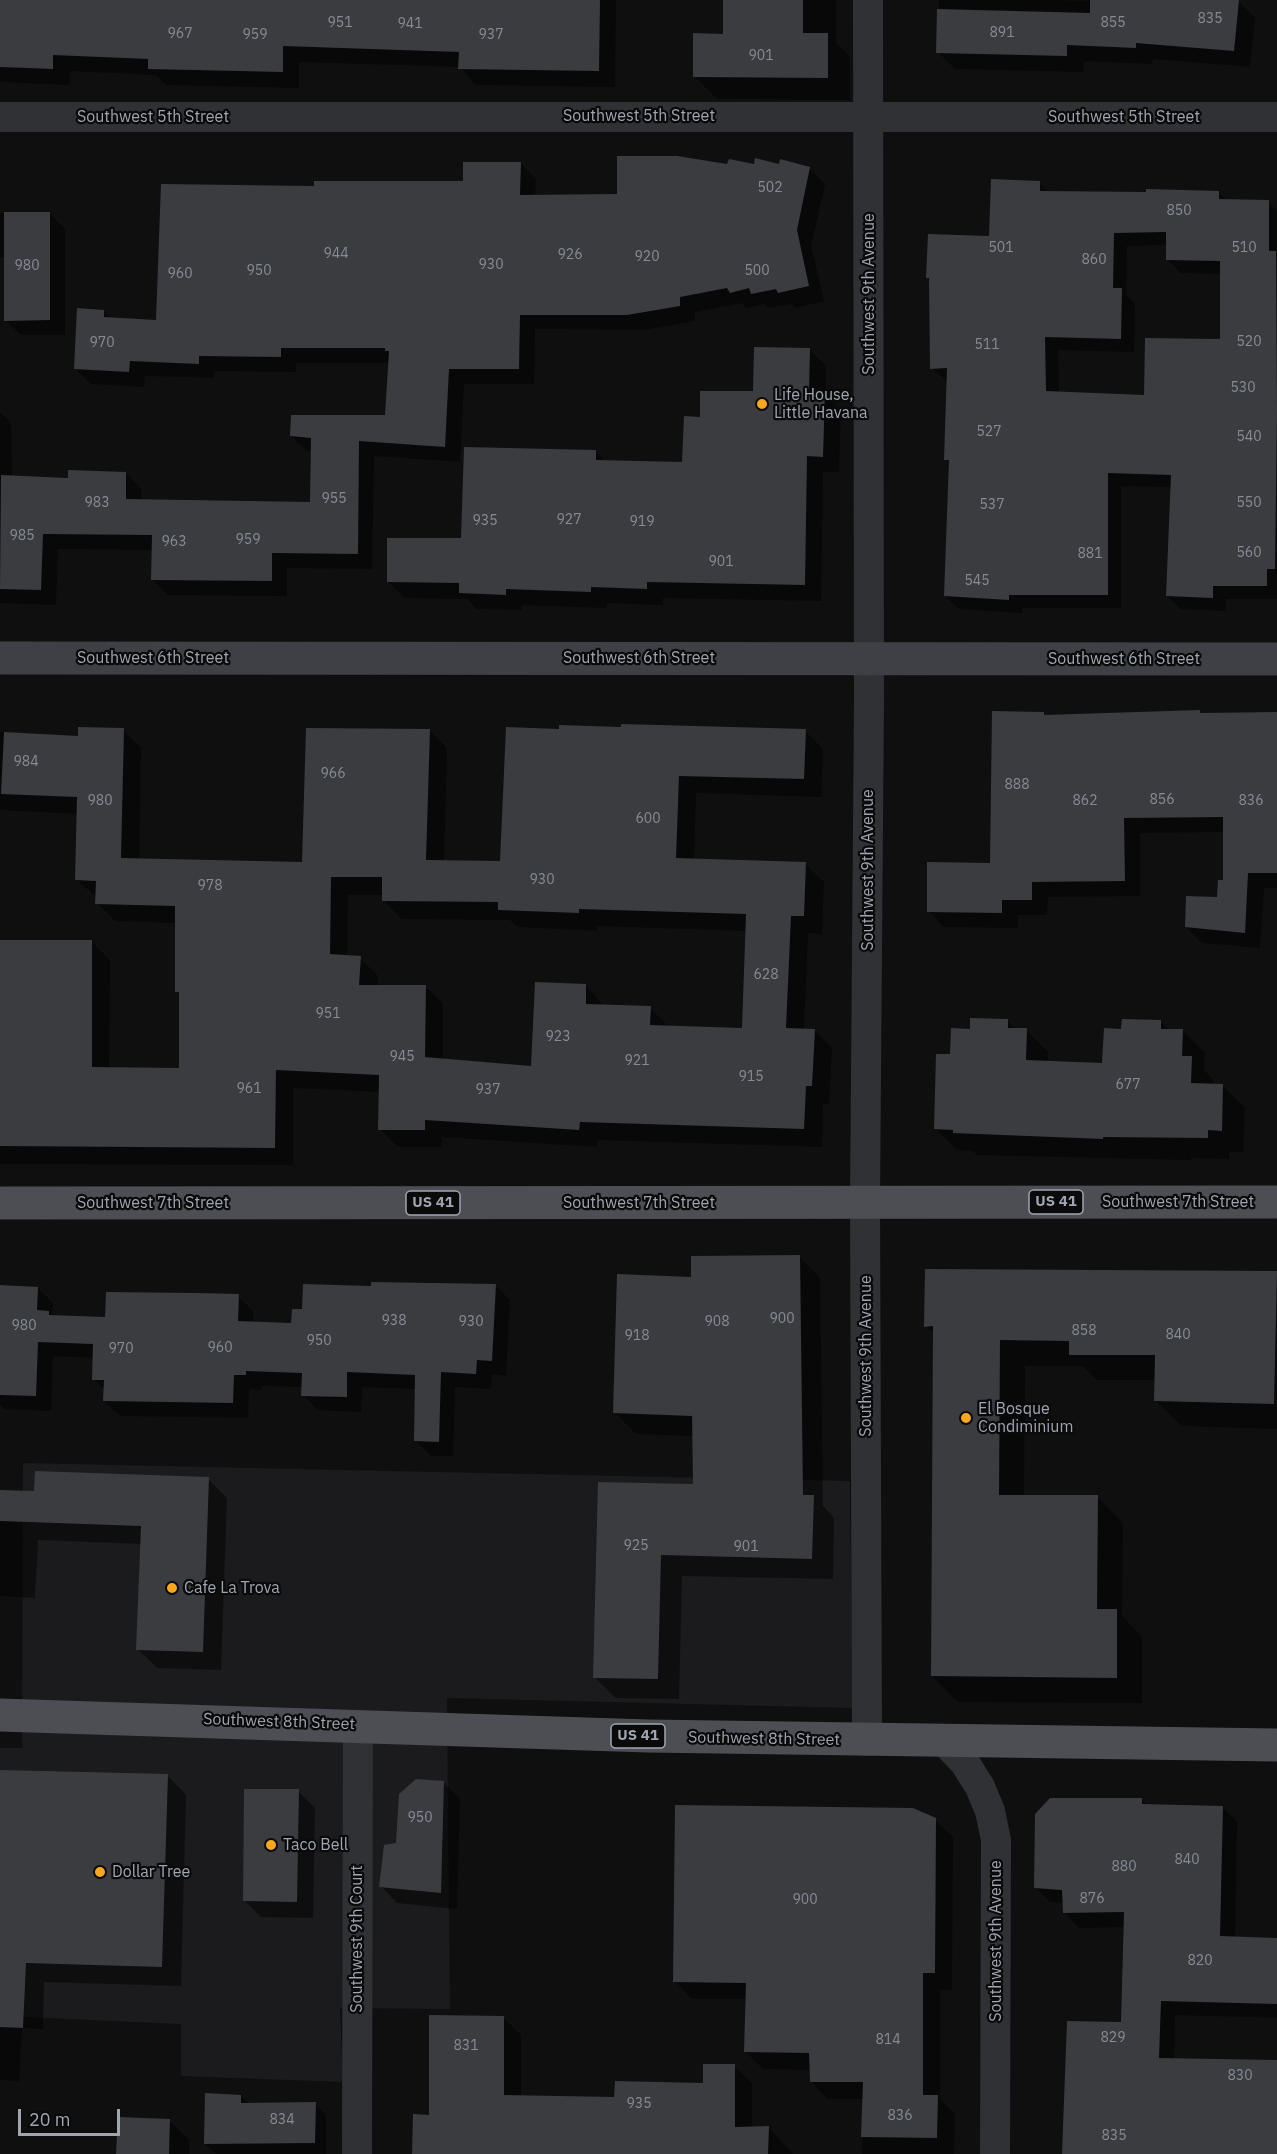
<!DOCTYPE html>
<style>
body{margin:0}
#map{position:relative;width:1277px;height:2154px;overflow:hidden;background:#0f0f10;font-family:"IBM Plex Sans",sans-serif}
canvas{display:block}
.scale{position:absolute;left:18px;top:2109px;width:102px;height:27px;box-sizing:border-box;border:3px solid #9fa6b2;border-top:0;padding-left:8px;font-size:18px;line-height:21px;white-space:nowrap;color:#9fa6b2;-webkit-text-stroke:4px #0a0a0b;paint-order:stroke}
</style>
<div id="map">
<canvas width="1277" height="2154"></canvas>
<div class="scale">20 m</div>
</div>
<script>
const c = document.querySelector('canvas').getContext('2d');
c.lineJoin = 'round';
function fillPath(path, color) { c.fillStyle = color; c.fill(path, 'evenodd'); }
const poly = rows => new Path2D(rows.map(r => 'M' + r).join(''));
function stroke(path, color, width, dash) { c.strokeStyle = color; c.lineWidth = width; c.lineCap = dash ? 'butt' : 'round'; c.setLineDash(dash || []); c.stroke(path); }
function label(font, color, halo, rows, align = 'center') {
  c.font = font + ' "IBM Plex Sans",sans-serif'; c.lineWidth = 4.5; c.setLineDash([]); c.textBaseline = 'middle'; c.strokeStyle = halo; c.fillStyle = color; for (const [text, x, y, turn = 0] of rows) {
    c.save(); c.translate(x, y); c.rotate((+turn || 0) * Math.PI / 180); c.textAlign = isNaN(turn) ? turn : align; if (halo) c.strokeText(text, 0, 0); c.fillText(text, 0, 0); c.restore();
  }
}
fillPath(poly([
 [23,1463,850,1481,852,1708,447,1698,450,2009,340,2008,343,2082,181,2076,181,2024,0,2016,0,1748,22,1748]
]), '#1b1b1d');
fillPath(poly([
 [0,0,616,0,615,87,476,85,460,67,299,62,299,88,166,85,156,75,70,71,69,85,0,82],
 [725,0,836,0,836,43,850,56,850,100,717,99,695,77,724,35],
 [939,0,1238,1,1255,18,1250,67,1153,59,1152,64,1084,61,1083,72,955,69,938,52],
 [520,163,536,179,535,196,619,196,728,166,781,165,810,169,825,184,811,246,824,301,795,308,792,304,768,308,764,304,747,308,742,303,695,312,695,321,644,330,535,329,534,384,464,384,460,462,374,456,372,569,287,568,287,596,168,595,152,579,153,550,58,549,56,605,0,603,0,412,11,423,12,477,69,480,126,473,141,489,141,501,311,504,312,452,307,451,291,436,387,417,390,363,296,363,296,372,214,371,214,378,145,376,144,387,91,384,76,369,104,311,111,319,157,321,315,188,465,183],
 [1039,183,1049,193,1219,193,1226,200,1268,202,1277,211,1277,599,1226,599,1226,611,1181,609,1167,596,1172,487,1121,486,1121,608,1022,608,1022,613,959,609,945,596,950,463,946,459,948,382,932,368,931,281,928,278,990,238],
 [1167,245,1167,259,1181,273,1221,274,1221,340,1146,396,1059,393,1058,350,1134,352,1135,304,1126,295,1127,246],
 [0,213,50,214,65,229,65,335,21,335,5,320,5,257,0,257],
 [810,350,826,366,826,395,841,410,839,472,823,472,821,601,663,598,663,605,607,603,607,608,522,605,522,610,477,609,467,599,405,598,388,582,462,539,595,451,606,462,684,464,701,418,754,393],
 [1199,712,1202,715,1277,715,1277,888,1264,888,1260,948,1202,943,1186,927,1219,899,1225,882,1224,832,1140,833,1140,896,1048,897,1047,915,1018,915,1018,928,944,927,928,911,992,865,1043,713,1046,716],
 [123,730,141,748,139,860,304,864,429,730,447,748,444,862,502,863,560,731,805,731,823,749,821,797,696,793,694,860,805,864,824,882,822,934,808,933,804,1030,814,1030,832,1048,829,1104,823,1104,822,1147,597,1140,597,1147,442,1137,442,1147,398,1147,380,1129,380,1092,293,1088,293,1165,0,1164,0,941,92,942,110,960,109,1069,180,1069,181,996,176,991,176,923,115,921,97,903,97,898,76,879,78,814,0,810,0,732,80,738],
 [348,895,384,895,384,901,402,919,510,920,518,927,597,931,597,926,747,931,743,1030,668,1026,650,1008,604,1006,586,986,533,1068,443,1060,443,1004,425,986,378,986,378,976,360,958,347,957],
 [1008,1021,1016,1030,1026,1030,1048,1052,1048,1062,1104,1064,1123,1030,1161,1022,1169,1030,1183,1031,1205,1053,1204,1070,1213,1080,1213,1086,1223,1086,1245,1108,1243,1152,1229,1152,1229,1159,1191,1158,1191,1160,977,1155,973,1151,957,1150,935,1128,951,1056,971,1030],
 [799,1256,820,1278,823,1506,834,1518,833,1579,682,1576,679,1699,616,1698,594,1677,694,1486,694,1436,636,1434,614,1412,692,1278],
 [1156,1270,1277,1272,1277,1429,1182,1426,1156,1401,1156,1380,1096,1380,1083,1366,1025,1366,1024,1496,1097,1497,1123,1523,1122,1616,1142,1637,1142,1703,958,1702,932,1676,934,1334,926,1326,926,1271],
 [495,1285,510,1300,506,1376,492,1374,491,1389,455,1387,453,1456,431,1456,416,1441,416,1389,362,1387,361,1412,318,1410,303,1395,303,1387,261,1386,261,1390,249,1389,248,1418,120,1416,104,1401,105,1390,94,1379,94,1358,53,1356,51,1411,5,1409,0,1404,0,1287,38,1288,53,1303,52,1316,106,1319,238,1296,253,1311,253,1323,293,1325,303,1311,372,1288],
 [208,1479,227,1498,221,1670,157,1668,138,1649,141,1544,38,1540,35,1598,0,1596,0,1492,35,1493],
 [0,1771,167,1775,186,1795,181,1986,44,1982,43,2029,22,2028,19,2081,0,2080],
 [443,1782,460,1799,457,1909,397,1903,381,1886,398,1844],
 [298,1791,315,1808,313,1918,261,1917,244,1900],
 [1141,1799,1148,1806,1222,1807,1237,1822,1235,1938,1277,1939,1277,2018,1175,2015,1174,2060,1277,2061,1277,2154,1064,2154,1123,2023,1125,1927,1079,1928,1064,1912,1064,1903,1050,1902,1035,1887],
 [935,1820,953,1837,952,1990,940,1990,940,2099,955,2114,954,2154,862,2154,864,2099,828,2099,811,2082,811,2070,763,2069,745,2051,747,1999,692,1999,675,1981],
 [503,2017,521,2035,521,2097,616,2099,704,2085,734,2066,752,2083,752,2128,768,2127,793,2154,414,2154,430,2116],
 [241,2096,249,2104,315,2104,326,2115,326,2154,216,2154,205,2144],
 [170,2121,189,2140,189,2154,118,2154]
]), '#0007');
fillPath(poly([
 [0,0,600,0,599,71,458,69,459,52,283,46,283,72,148,69,148,59,53,55,53,69,0,67],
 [723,0,803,0,803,33,828,33,828,78,693,77,693,33,723,34],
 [1090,0,1239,0,1234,51,1136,43,1136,48,1067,45,1067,56,936,53,937,9,1090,13],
 [617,156,677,156,727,164,729,159,754,164,755,158,779,164,780,159,810,167,797,230,809,286,778,293,776,289,751,294,749,288,730,293,727,288,680,297,680,306,627,315,520,315,519,369,449,369,445,447,359,441,358,554,272,553,272,581,151,580,152,535,43,534,41,590,0,589,1,475,68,478,68,470,126,472,126,499,310,502,311,438,290,436,291,415,385,415,389,351,385,351,385,348,281,348,281,357,199,356,199,364,130,361,129,372,74,369,77,308,104,310,104,317,156,320,161,184,314,186,314,181,463,181,463,162,521,162,520,195,617,194],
 [991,179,1040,181,1040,191,1146,192,1146,189,1219,191,1219,199,1269,200,1269,251,1276,251,1277,411,1275,569,1267,569,1267,586,1213,586,1213,598,1166,596,1171,475,1108,473,1108,595,1009,595,1009,600,944,596,949,460,944,460,947,368,930,369,929,278,926,278,928,234,989,236],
 [1166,232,1166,260,1220,261,1220,339,1145,338,1144,395,1046,391,1045,337,1121,339,1122,288,1113,288,1114,233],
 [4,212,50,212,50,320,4,321],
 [754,347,810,348,809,392,825,392,823,457,807,456,805,585,647,582,647,589,591,587,591,592,506,589,506,595,459,593,459,583,387,582,387,538,461,538,464,447,596,450,596,460,682,462,684,416,700,417,700,391,753,391],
 [1200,710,1200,713,1277,712,1277,873,1248,873,1245,933,1185,927,1186,896,1217,897,1218,880,1223,880,1223,817,1124,818,1125,881,1032,882,1032,900,1002,900,1002,913,927,912,927,862,990,863,992,711,1044,712,1044,715],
 [621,724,806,729,804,779,679,776,676,858,806,862,804,916,791,916,786,1028,815,1029,812,1086,806,1086,804,1129,580,1122,579,1130,425,1120,425,1130,378,1130,379,1075,276,1070,275,1148,0,1146,0,940,92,940,92,1067,179,1068,179,992,175,992,175,906,95,904,96,881,75,880,77,797,1,794,4,732,78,736,78,727,124,728,121,858,302,862,306,728,430,729,426,860,500,861,506,727,559,729,559,725,621,727],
 [331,877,382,877,382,901,498,902,498,910,579,913,579,909,746,914,742,1028,650,1025,651,1006,586,1004,586,984,535,982,531,1066,425,1057,426,985,359,985,361,956,330,954],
 [970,1018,1008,1019,1008,1028,1027,1028,1026,1060,1102,1063,1104,1028,1121,1029,1122,1019,1161,1020,1161,1029,1183,1029,1182,1056,1192,1056,1191,1083,1223,1084,1222,1131,1208,1130,1208,1138,1103,1137,1103,1139,953,1133,953,1130,934,1129,936,1054,950,1054,951,1028,970,1029],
 [800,1255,803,1495,814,1495,812,1559,661,1555,658,1679,593,1678,598,1482,693,1484,692,1416,613,1413,617,1274,691,1277,691,1256],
 [925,1269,1277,1271,1274,1404,1154,1401,1155,1355,1069,1355,1069,1341,1000,1340,999,1495,1098,1495,1097,1609,1117,1609,1117,1678,931,1676,933,1326,924,1327],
 [371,1282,496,1284,492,1361,477,1360,476,1374,441,1372,439,1442,414,1441,415,1375,347,1372,347,1397,301,1396,302,1373,246,1371,246,1375,234,1375,233,1403,103,1401,104,1380,92,1380,93,1344,38,1342,36,1396,0,1395,0,1285,38,1287,37,1310,49,1311,49,1315,105,1317,106,1292,196,1293,239,1294,238,1321,291,1323,292,1309,302,1309,303,1284,371,1286],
 [35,1471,209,1477,203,1652,136,1650,141,1526,0,1521,0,1490,34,1491],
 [0,1770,168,1774,162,1967,26,1963,23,2028,0,2027],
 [416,1779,444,1781,441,1893,379,1887,384,1845,396,1843,399,1794],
 [244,1789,299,1789,297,1902,243,1901],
 [1050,1798,1142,1798,1142,1804,1223,1806,1220,1936,1277,1938,1277,2004,1161,2001,1159,2058,1277,2060,1277,2154,1062,2154,1067,2021,1121,2022,1124,1912,1063,1913,1062,1890,1034,1888,1035,1814],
 [675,1805,913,1808,936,1818,935,1973,923,1973,923,2095,938,2095,937,2138,861,2137,863,2082,810,2082,809,2053,744,2052,746,1983,673,1982],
 [429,2015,504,2016,504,2095,614,2097,615,2081,703,2083,703,2064,735,2064,735,2127,769,2126,768,2154,412,2154,413,2114,429,2115],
 [205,2093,241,2095,241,2103,316,2102,315,2143,204,2144],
 [118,2117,170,2119,169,2154,116,2154]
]), '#3b3c40');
stroke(poly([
 [0,117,1277,117],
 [867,1741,865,1202,869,698,868,0],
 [945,1742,965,1763,980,1787,990,1811,996,1840,995,2154],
 [357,2154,358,1725]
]), '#303135', 30);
stroke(poly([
 [0,658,1277,659]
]), '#3e4045', 33);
stroke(poly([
 [0,1203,1277,1202],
 [0,1715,648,1736,1277,1745]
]), '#4c4e54', 33);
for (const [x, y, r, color] of [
 [762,404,6,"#f8a71f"],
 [966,1418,6,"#f8a71f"],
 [172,1588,6,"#f8a71f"],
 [271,1845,6,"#f8a71f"],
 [100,1872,6,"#f8a71f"]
]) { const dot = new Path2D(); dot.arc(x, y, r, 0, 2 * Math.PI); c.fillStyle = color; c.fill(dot); stroke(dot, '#0a0a0b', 2); }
label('14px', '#868c96', null, [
 ["835",1210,19],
 ["951",340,23],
 ["855",1113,23],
 ["941",410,24],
 ["891",1002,33],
 ["967",180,34],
 ["959",255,35],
 ["937",491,35],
 ["901",761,56],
 ["502",770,188],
 ["850",1179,211],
 ["501",1001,248],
 ["510",1244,248],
 ["944",336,254],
 ["926",570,255],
 ["920",647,257],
 ["860",1094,260],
 ["930",491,265],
 ["980",27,266],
 ["950",259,271],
 ["500",757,271],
 ["960",180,274],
 ["520",1249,342],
 ["970",102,343],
 ["511",987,345],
 ["530",1243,388],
 ["527",989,432],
 ["540",1249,437],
 ["955",334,499],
 ["983",97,503],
 ["550",1249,503],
 ["537",992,505],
 ["927",569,520],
 ["935",485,521],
 ["919",642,522],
 ["985",22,536],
 ["959",248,540],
 ["963",174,542],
 ["560",1249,553],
 ["881",1090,554],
 ["901",721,562],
 ["545",977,581],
 ["984",26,762],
 ["966",333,774],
 ["888",1017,785],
 ["856",1162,800],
 ["980",100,801],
 ["862",1085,801],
 ["836",1251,801],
 ["600",648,819],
 ["930",542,880],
 ["978",210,886],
 ["628",766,975],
 ["951",328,1014],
 ["923",558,1037],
 ["945",402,1057],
 ["921",637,1061],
 ["915",751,1077],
 ["677",1128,1085],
 ["961",249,1089],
 ["937",488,1090],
 ["900",782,1319],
 ["938",394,1321],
 ["930",471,1322],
 ["908",717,1322],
 ["980",24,1326],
 ["858",1084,1331],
 ["840",1178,1335],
 ["918",637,1336],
 ["950",319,1341],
 ["960",220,1348],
 ["970",121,1349],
 ["925",636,1546],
 ["901",746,1547],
 ["950",420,1818],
 ["840",1187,1860],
 ["880",1124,1867],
 ["876",1092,1899],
 ["900",805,1900],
 ["820",1200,1961],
 ["829",1113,2038],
 ["814",888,2040],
 ["831",466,2046],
 ["830",1240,2076],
 ["935",639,2104],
 ["836",900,2116],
 ["834",282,2120],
 ["835",1114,2136]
]);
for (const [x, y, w] of [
 [1056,1202,54],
 [433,1203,54],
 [638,1736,54]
]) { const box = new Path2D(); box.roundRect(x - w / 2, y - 12, w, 24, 4.5); c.fillStyle = '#0a0a0b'; c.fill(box); stroke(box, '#9fa6b2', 1.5); }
label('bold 15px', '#9fa6b2', null, [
 ["US 41",1056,1202],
 ["US 41",433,1203],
 ["US 41",638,1736]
]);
label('16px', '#9fa6b2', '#0a0a0b', [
 ["Southwest 5th Street",639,116],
 ["Southwest 5th Street",153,117],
 ["Southwest 5th Street",1124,117],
 ["Southwest 9th Avenue",869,294,-90],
 ["Southwest 6th Street",153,658],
 ["Southwest 6th Street",639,658],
 ["Southwest 6th Street",1124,659],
 ["Southwest 9th Avenue",868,870,-90],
 ["Southwest 7th Street",1178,1202],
 ["Southwest 7th Street",153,1203],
 ["Southwest 7th Street",639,1203],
 ["Southwest 9th Avenue",866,1356,-90],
 ["Southwest 8th Street",279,1722,2],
 ["Southwest 8th Street",764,1739,1],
 ["Southwest 9th Court",357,1939,-90],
 ["Southwest 9th Avenue",996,1941,-90]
]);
label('16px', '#9fa6b2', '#0a0a0b', [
 ["Life House,",774,395],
 ["Little Havana",774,413],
 ["El Bosque",978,1409],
 ["Condiminium",978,1427],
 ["Cafe La Trova",184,1588],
 ["Taco Bell",283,1845],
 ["Dollar Tree",112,1872]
], 'left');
</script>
